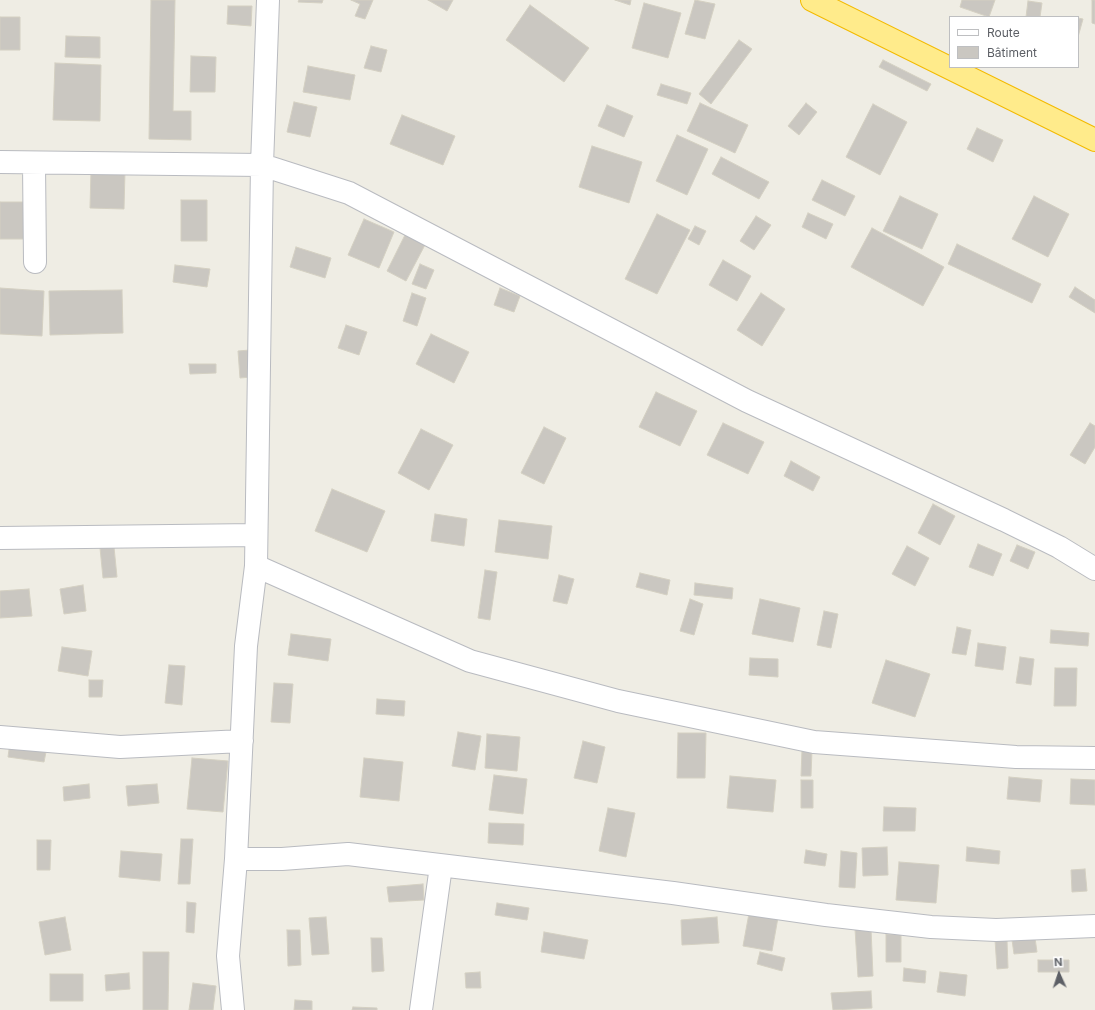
<!DOCTYPE html>
<meta charset="utf-8">
<style>
body{margin:0}
#map{position:relative;width:1095px;height:1010px;overflow:hidden;background:#efede4;font-family:Inter,sans-serif}
canvas{display:block}
.legend{position:absolute;left:949px;top:16px;width:130px;height:52px;box-sizing:border-box;background:#fff;border:1px solid #bebfc1;margin:0;padding:5px 7px;list-style:none;font-size:12px;color:#5c5f65}
.legend li{display:flex;align-items:center;gap:8px;height:20px}
.legend b{width:20px;border:1px solid #bebfc1}
.north{position:absolute;left:1039px;top:954px;width:40px;height:40px;-webkit-text-stroke:3px #fff;paint-order:stroke;rotate:357deg;font-size:11px;font-weight:700;line-height:16px;text-align:center;color:#5c5f65}
.north::after{content:'';display:block;margin:auto;width:14px;height:18px;background:#5c5f65;clip-path:polygon(50% 0,100% 100%,50% 72%,0 100%)}
</style>
<div id="map">
<canvas width="1095" height="1010"></canvas>
<ul class="legend">
<li><b style="height:5px;background:#fff"></b>Route</li>
<li><b style="height:11px;background:#cac7c1"></b>Bâtiment</li>
</ul>
<div class="north">N</div>
</div>
<script>
const c = document.querySelector('canvas').getContext('2d');
c.lineJoin = 'round';
function fillPath(path, color) { c.fillStyle = color; c.fill(path, 'evenodd'); }
const poly = rows => new Path2D(rows.map(r => 'M' + r).join(''));
function stroke(path, color, width, dash) { c.strokeStyle = color; c.lineWidth = width; c.lineCap = dash ? 'butt' : 'round'; c.setLineDash(dash || []); c.stroke(path); }
const building = poly([
 [151,0,175,0,173,111,191,111,191,140,149,139,151,0],
 [299,0,323,0,322,3,298,2,299,0],
 [351,0,373,0,365,19,355,16,360,4,351,0],
 [428,0,453,0,447,11,428,0],
 [615,0,631,0,630,5,615,0],
 [695,0,715,4,705,39,685,34,695,0],
 [962,0,995,0,989,17,960,7,962,0],
 [1092,0,1095,0,1095,24,1092,23,1092,0],
 [1028,1,1042,3,1040,17,1026,17,1028,1],
 [644,3,681,13,668,58,632,48,644,3],
 [530,5,589,48,564,82,506,40,530,5],
 [228,6,252,6,251,26,227,24,228,6],
 [0,17,20,17,20,50,0,50,0,17],
 [1078,18,1083,19,1078,37,1078,18],
 [66,36,100,37,100,58,65,57,66,36],
 [739,40,752,49,711,104,699,94,739,40],
 [371,46,387,50,381,72,364,68,371,46],
 [191,56,216,57,215,92,190,92,191,56],
 [883,60,931,84,927,91,879,67,883,60],
 [55,63,101,65,100,121,53,120,55,63],
 [308,66,355,75,350,100,303,92,308,66],
 [661,84,691,93,687,104,657,95,661,84],
 [294,102,317,107,310,137,287,132,294,102],
 [700,103,748,125,735,153,687,131,700,103],
 [806,103,817,112,799,135,788,126,806,103],
 [873,104,907,122,880,175,846,157,873,104],
 [607,105,633,116,624,137,598,126,607,105],
 [402,115,455,136,443,165,390,144,402,115],
 [977,128,1003,140,993,162,967,149,977,128],
 [677,135,708,149,687,195,656,181,677,135],
 [592,146,642,162,629,203,579,187,592,146],
 [721,157,769,182,759,199,712,174,721,157],
 [91,170,125,171,124,209,90,208,91,170],
 [822,180,855,196,845,216,812,200,822,180],
 [900,196,938,214,922,249,883,231,900,196],
 [1034,196,1069,214,1048,257,1012,239,1034,196],
 [181,200,207,200,207,241,181,241,181,200],
 [0,202,28,202,27,239,0,239,0,202],
 [808,213,833,224,826,239,802,227,808,213],
 [657,214,690,230,657,294,625,279,657,214],
 [756,216,771,225,754,250,740,241,756,216],
 [364,219,394,232,379,268,348,255,364,219],
 [695,226,706,231,699,245,688,239,695,226],
 [872,228,944,267,923,306,851,267,872,228],
 [406,233,426,243,406,281,387,271,406,233],
 [957,244,1041,284,1032,303,948,264,957,244],
 [296,247,331,258,325,278,290,267,296,247],
 [723,260,751,276,737,301,709,285,723,260],
 [420,264,434,270,426,289,412,284,420,264],
 [175,265,210,269,207,287,173,282,175,265],
 [1075,287,1095,300,1095,313,1069,297,1075,287],
 [0,288,44,291,42,336,0,334,0,288],
 [500,288,520,296,514,312,494,305,500,288],
 [122,290,123,333,50,335,49,291,122,290],
 [412,293,426,298,417,326,403,321,412,293],
 [761,293,785,309,762,346,737,330,761,293],
 [346,325,367,332,359,355,338,348,346,325],
 [431,334,469,352,454,383,416,364,431,334],
 [250,350,252,377,240,378,238,351,250,350],
 [189,364,216,364,216,373,190,374,189,364],
 [656,392,697,411,680,446,639,427,656,392],
 [723,423,764,442,748,474,707,455,723,423],
 [1090,423,1095,426,1095,447,1085,464,1070,455,1090,423],
 [544,427,566,438,544,484,521,473,544,427],
 [421,429,453,445,429,490,398,473,421,429],
 [791,461,820,477,813,491,784,476,791,461],
 [332,489,385,511,367,552,315,531,332,489],
 [933,504,955,516,940,545,918,533,933,504],
 [435,514,467,519,464,546,431,541,435,514],
 [499,520,552,526,548,559,495,552,499,520],
 [978,544,1002,554,993,576,969,567,978,544],
 [1017,545,1035,552,1028,569,1010,561,1017,545],
 [907,546,929,558,915,586,892,574,907,546],
 [114,547,117,577,103,578,100,548,114,547],
 [485,570,497,572,490,620,478,618,485,570],
 [640,573,670,580,667,595,636,587,640,573],
 [559,575,574,579,567,604,553,601,559,575],
 [695,583,733,588,732,599,694,595,695,583],
 [83,585,86,611,64,614,60,589,83,585],
 [29,589,32,616,0,618,0,591,29,589],
 [690,599,703,604,694,635,680,631,690,599],
 [760,599,800,608,793,642,752,634,760,599],
 [824,611,838,614,831,648,817,645,824,611],
 [957,627,971,630,966,655,952,653,957,627],
 [1051,630,1089,633,1088,646,1050,643,1051,630],
 [291,634,331,639,328,661,288,655,291,634],
 [978,643,1006,647,1003,670,975,666,978,643],
 [62,647,92,651,88,676,58,671,62,647],
 [1020,657,1034,659,1031,685,1016,683,1020,657],
 [750,658,778,659,778,677,749,675,750,658],
 [886,660,930,674,915,717,872,703,886,660],
 [169,665,185,666,182,705,165,703,169,665],
 [1055,668,1077,668,1076,706,1054,706,1055,668],
 [89,680,103,680,102,697,89,697,89,680],
 [274,683,293,684,290,723,271,722,274,683],
 [377,699,405,701,404,716,376,714,377,699],
 [458,732,481,736,475,770,452,766,458,732],
 [678,733,706,733,705,778,677,778,678,733],
 [487,734,520,737,517,771,485,768,487,734],
 [583,741,605,747,597,783,574,778,583,741],
 [10,742,47,747,44,762,8,757,10,742],
 [802,750,812,750,811,776,801,776,802,750],
 [192,758,228,761,223,812,187,809,192,758],
 [364,758,403,762,399,801,360,797,364,758],
 [494,775,527,779,523,814,489,810,494,775],
 [730,776,776,780,773,812,727,808,730,776],
 [1009,777,1042,780,1040,802,1007,799,1009,777],
 [1071,779,1095,780,1095,805,1070,804,1071,779],
 [801,780,813,780,813,808,801,808,801,780],
 [89,784,90,798,64,801,63,787,89,784],
 [157,784,159,803,128,806,126,786,157,784],
 [884,807,916,808,915,831,883,831,884,807],
 [608,808,635,813,626,857,599,851,608,808],
 [489,823,524,824,523,845,488,843,489,823],
 [181,839,193,839,190,884,178,884,181,839],
 [37,840,51,840,50,870,37,870,37,840],
 [887,847,888,875,863,876,862,848,887,847],
 [967,847,1000,851,999,864,966,861,967,847],
 [806,850,827,854,825,866,804,863,806,850],
 [121,851,162,854,160,881,119,877,121,851],
 [841,851,857,853,855,888,839,887,841,851],
 [899,862,939,865,936,903,896,900,899,862],
 [1085,869,1087,891,1072,892,1071,870,1085,869],
 [423,884,424,900,389,902,387,887,423,884],
 [187,902,196,903,194,933,186,932,187,902],
 [497,903,529,908,527,920,495,915,497,903],
 [750,908,779,912,772,951,743,946,750,908],
 [65,917,71,950,45,955,39,922,65,917],
 [326,917,329,954,312,955,309,918,326,917],
 [717,917,719,943,682,945,681,920,717,917],
 [871,928,873,976,858,977,855,929,871,928],
 [287,930,300,930,301,965,288,966,287,930],
 [544,932,588,940,584,959,541,952,544,932],
 [886,934,901,935,901,962,886,962,886,934],
 [371,938,382,938,384,971,372,972,371,938],
 [1035,938,1037,952,1014,954,1012,940,1035,938],
 [995,940,1007,940,1008,968,997,969,995,940],
 [143,952,169,952,168,1010,143,1010,143,952],
 [760,952,785,958,782,971,757,964,760,952],
 [1038,960,1069,960,1069,972,1038,972,1038,960],
 [904,968,926,971,925,983,903,981,904,968],
 [480,972,481,988,466,988,465,973,480,972],
 [940,972,967,975,965,996,937,992,940,972],
 [129,973,130,989,106,991,105,975,129,973],
 [50,974,83,974,83,1001,50,1001,50,974],
 [193,983,216,986,213,1010,189,1010,193,983],
 [871,991,872,1008,833,1010,831,993,871,991],
 [295,1000,312,1001,312,1010,294,1010,295,1000],
 [353,1007,377,1008,377,1010,352,1010,353,1007]
]);
fillPath(building, '#cac7c1');
stroke(building, '#d4d0c2', 1);
const street = poly([
 [0,162,262,165,349,193,747,401,1004,520,1059,547,1095,569],
 [34,164,35,262],
 [0,538,256,535],
 [256,566,470,661,618,701,814,742,1016,757,1095,758],
 [0,737,120,747,242,741],
 [236,859,282,859,348,854,673,893,826,915,931,927,996,930,1095,926],
 [233,1010,228,956,236,859,246,646,256,566,262,165,268,0],
 [421,1010,441,866]
]);
const highway = poly([
 [812,0,1095,140]
]);
stroke(street, '#b9bbc0', 24);
stroke(highway, '#f3ba00', 24);
stroke(street, '#fff', 22);
stroke(highway, '#ffeb8b', 22);
</script>
